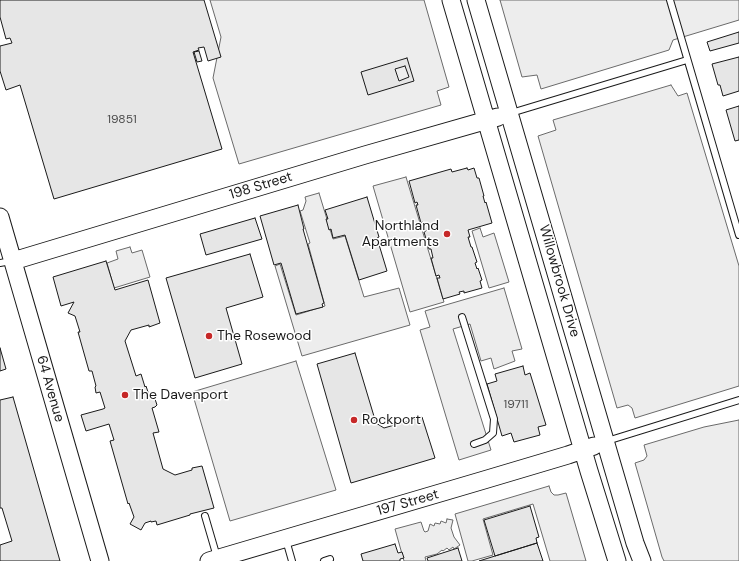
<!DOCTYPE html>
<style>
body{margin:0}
canvas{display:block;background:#fff}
</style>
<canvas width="739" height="561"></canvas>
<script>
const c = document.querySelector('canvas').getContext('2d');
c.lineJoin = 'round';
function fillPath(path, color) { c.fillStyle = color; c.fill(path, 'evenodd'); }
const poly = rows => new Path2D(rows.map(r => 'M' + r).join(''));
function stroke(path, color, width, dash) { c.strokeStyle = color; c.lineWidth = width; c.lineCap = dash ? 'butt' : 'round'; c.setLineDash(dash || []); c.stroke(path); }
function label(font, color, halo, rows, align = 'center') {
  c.font = font + ' "DM Sans",sans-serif'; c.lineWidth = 3; c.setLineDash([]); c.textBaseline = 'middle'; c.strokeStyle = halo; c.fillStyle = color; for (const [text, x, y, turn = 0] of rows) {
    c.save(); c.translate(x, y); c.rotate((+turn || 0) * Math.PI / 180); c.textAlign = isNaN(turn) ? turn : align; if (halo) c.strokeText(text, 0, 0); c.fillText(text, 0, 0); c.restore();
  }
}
const built = poly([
 [210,0,424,0,449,87,437,91,441,105,239,164,213,78,221,37,210,0],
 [500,0,739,0,739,20,673,40,669,50,541,89,537,75,522,77,500,0],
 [671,85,678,96,687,93,739,266,739,386,635,418,632,408,628,405,617,408,538,136,556,130,553,120,671,85],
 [406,177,444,302,410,312,373,186,406,177],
 [319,193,333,239,345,236,364,297,399,288,410,325,302,356,275,266,280,264,296,315,325,306,308,244,310,243,300,211,303,210,306,201,305,197,319,193],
 [480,228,483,237,494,233,509,282,489,288,472,231,480,228],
 [130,247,132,253,142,250,150,277,114,288,107,263,118,259,116,251,130,247],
 [504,288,522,349,512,351,515,361,494,369,491,358,481,361,470,324,453,329,491,450,459,460,420,330,430,327,425,311,504,288],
 [296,361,336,490,230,521,192,392,296,361],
 [739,420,739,561,664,561,662,557,635,463,644,460,647,456,644,445,704,427,739,420],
 [549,486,551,492,554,495,558,495,566,493,586,561,550,561,533,504,483,519,493,555,472,561,468,561,455,514,549,486],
 [447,519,453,520,451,528,454,537,460,545,454,549,453,547,449,550,447,548,443,551,442,550,437,554,425,557,426,561,404,561,395,529,421,522,424,531,425,532,428,531,430,524,434,526,435,523,440,524,441,521,446,523,447,519]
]);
fillPath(built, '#ededed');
stroke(built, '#6a6a6a', 1);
const building = poly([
 [0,0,204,0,221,57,208,61,204,47,198,48,199,50,193,52,222,149,54,199,20,85,6,90,0,71,0,46,12,43,10,38,6,39,0,17,0,0],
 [739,32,739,43,710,51,707,42,739,32],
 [199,51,202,61,197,62,194,52,199,51],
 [739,57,739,91,723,96,720,85,718,85,712,64,739,57],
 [407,58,414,81,368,95,361,72,407,58],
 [405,66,409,77,399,81,395,69,405,66],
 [739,106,739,140,735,141,726,110,739,106],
 [467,168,468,170,474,168,477,178,479,178,484,196,483,196,485,203,486,202,492,223,468,230,470,237,468,237,471,247,472,247,477,262,475,263,477,269,478,268,482,280,480,281,482,288,464,293,464,291,459,292,460,294,443,299,437,278,440,278,439,275,436,276,431,258,433,258,431,249,429,249,424,232,426,231,423,222,421,223,416,205,418,205,417,202,415,203,409,181,451,169,452,172,467,168],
 [367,197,379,237,377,238,387,271,359,280,345,235,333,238,331,229,329,230,326,219,328,219,325,210,367,197],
 [298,205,304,229,303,229,324,303,322,304,323,307,296,314,281,263,274,265,260,216,298,205],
 [255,218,262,239,206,255,200,234,255,218],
 [250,254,263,297,226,308,242,364,195,378,166,278,250,254],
 [106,261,115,290,148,280,160,323,149,327,149,325,131,330,125,341,136,376,141,374,145,387,146,386,150,398,152,397,155,399,157,405,155,407,152,408,159,432,153,433,163,469,175,475,192,470,192,468,202,466,214,508,190,514,190,515,157,525,156,521,151,522,151,521,145,523,141,530,130,524,134,517,129,503,128,504,110,441,114,440,109,424,86,431,81,415,103,409,105,408,100,392,96,393,95,387,96,386,92,371,89,371,78,332,80,332,75,316,68,313,74,302,61,306,53,277,106,261],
 [0,348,6,369,0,371,0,348],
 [355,353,376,423,384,428,422,417,435,458,351,483,317,364,355,353],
 [523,366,525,375,530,373,546,425,538,427,540,435,514,442,511,433,502,436,487,384,497,381,495,374,523,366],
 [13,397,60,561,0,561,0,545,12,541,2,508,0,508,0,400,13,397],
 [530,506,539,537,536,538,537,543,495,556,484,520,530,506],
 [537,543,543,561,479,561,495,556,537,543],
 [395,544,398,553,402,552,404,558,400,559,400,561,363,561,361,554,395,544],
 [458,548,462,561,428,561,427,558,458,548]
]);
fillPath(building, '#e6e6e6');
stroke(building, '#1a1a1a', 1);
const lane = poly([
 [670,0,739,235],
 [511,113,687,60],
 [0,263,11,261],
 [462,317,494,419,493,433,485,440,474,444],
 [607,441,739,400],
 [205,516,217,557],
 [286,540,292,561],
 [324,561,330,559]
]);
const secondary = poly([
 [451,0,589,471,617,561],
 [476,0,635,543,642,561],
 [0,217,100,561],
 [13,261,365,155,498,117],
 [209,561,484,480,568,455,594,446]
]);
stroke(lane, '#1a1a1a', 8);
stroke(secondary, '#1a1a1a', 19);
stroke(lane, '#fff', 6);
stroke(secondary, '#fff', 17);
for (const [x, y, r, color] of [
 [447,234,4,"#c62828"],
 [209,336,4,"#c62828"],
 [125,395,4,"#c62828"],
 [354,420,4,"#c62828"]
]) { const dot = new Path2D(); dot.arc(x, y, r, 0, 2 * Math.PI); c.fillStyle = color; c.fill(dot); stroke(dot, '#fff', 1.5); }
label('12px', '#4d4d4d', null, [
 ["19851",122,120],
 ["19711",516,405]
]);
label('14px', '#1a1a1a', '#fff', [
 ["198 Street",261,186,-17],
 ["Willowbrook Drive",559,281,74],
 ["64 Avenue",50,389,74],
 ["197 Street",408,503,-16]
]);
label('14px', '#1a1a1a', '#fff', [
 ["Northland",439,226,"right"],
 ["Apartments",439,242,"right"],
 ["The Rosewood",217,336],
 ["The Davenport",133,395],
 ["Rockport",362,420]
], 'left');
</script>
